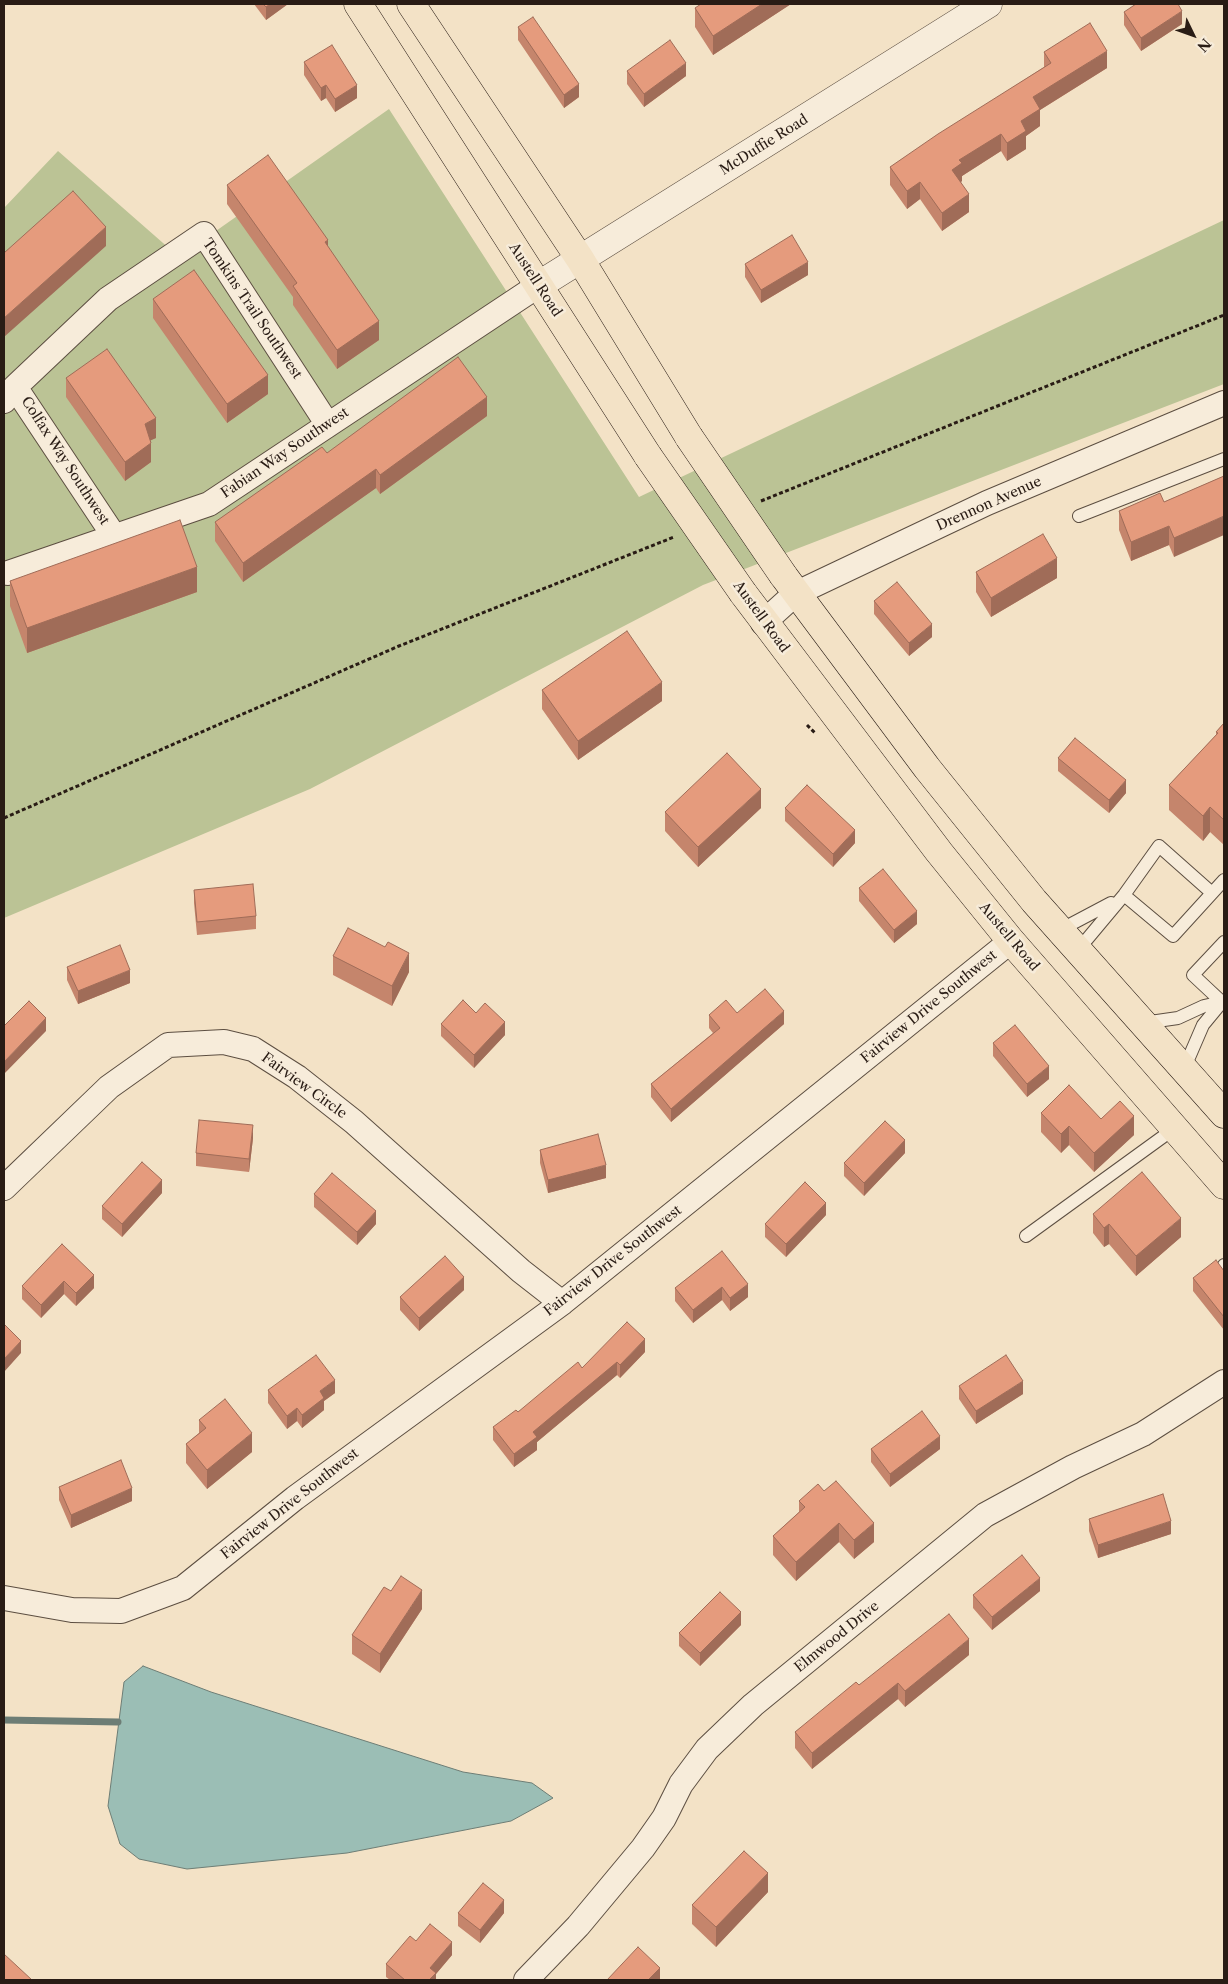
<!DOCTYPE html>
<style>
body{margin:0}
#map{position:relative;width:1228px;height:1984px;overflow:hidden;background:#f3e2c6;font-family:"Libre Caslon Text",serif}
canvas{display:block}
.frame{position:absolute;inset:0;border:5px solid #291c15;pointer-events:none}
.north{position:absolute;left:1168px;top:10px;width:50px;height:50px;-webkit-text-stroke:4px #f7ecda;paint-order:stroke;rotate:132deg;font-size:14px;font-weight:700;line-height:20px;text-align:center;color:#291c15}
.north::after{content:'';display:block;margin:auto;width:18px;height:22px;background:#291c15;clip-path:polygon(50% 0,100% 100%,50% 72%,0 100%)}
</style>
<div id="map">
<canvas width="1228" height="1984"></canvas>
<div class="frame"></div>
<div class="north">N</div>
</div>
<script>
const c = document.querySelector('canvas').getContext('2d');
c.lineJoin = 'round';
function fillPath(path, color) { c.fillStyle = color; c.fill(path, 'evenodd'); }
const poly = rows => new Path2D(rows.map(r => 'M' + r).join(''));
function stroke(path, color, width, dash) { c.strokeStyle = color; c.lineWidth = width; c.lineCap = dash ? 'butt' : 'round'; c.setLineDash(dash || []); c.stroke(path); }
function label(font, color, halo, rows, align = 'center') {
  c.font = font + ' "Libre Caslon Text",serif'; c.lineWidth = 5; c.setLineDash([]); c.textBaseline = 'middle'; c.strokeStyle = halo; c.fillStyle = color; for (const [text, x, y, turn = 0] of rows) {
    c.save(); c.translate(x, y); c.rotate((+turn || 0) * Math.PI / 180); c.textAlign = isNaN(turn) ? turn : align; if (halo) c.strokeText(text, 0, 0); c.fillText(text, 0, 0); c.restore();
  }
}
fillPath(poly([
 [389,109,639,497,1224,220,1224,384,703,585,310,789,4,918,4,208,58,151,179,257]
]), '#bbc395');
const water = poly([
 [143,1666,211,1692,463,1772,532,1783,553,1798,511,1821,347,1853,187,1869,139,1859,120,1844,108,1806,124,1682,143,1666]
]);
fillPath(water, '#9bbeb5');
stroke(water, '#6d7d75', 1);
stroke(poly([
 [4,1720,118,1722]
]), '#6d7d75', 7);
const service = poly([
 [1079,516,1224,459],
 [1124,895,1173,936,1224,880],
 [1060,930,1111,903],
 [1224,942,1193,975,1224,1004],
 [1078,950,1124,895,1159,846,1212,893],
 [1143,1023,1178,1018,1204,1006,1222,1002,1203,1025,1184,1069],
 [1026,1236,1175,1128],
 [1224,1265,1224,1268]
]);
const minor = poly([
 [15,387,114,536],
 [4,401,15,387,108,299,204,234,328,425],
 [8,573,209,504,539,285],
 [763,623,795,594,987,503,1224,403],
 [4,1188,109,1087,168,1045,224,1042,253,1049,297,1077,354,1122,521,1271,562,1303],
 [4,1598,72,1610,121,1611,183,1588,295,1498,562,1303,1011,941],
 [526,1980,578,1926,643,1848,664,1818,681,1784,707,1749,753,1705,985,1515,1073,1467,1143,1434,1224,1382]
]);
const tertiary = poly([
 [539,285,988,4]
]);
const primary = poly([
 [358,4,648,456],
 [411,4,580,259,689,437],
 [783,575,927,768,1034,901,1224,1114],
 [743,593,939,852,1011,941,1224,1185]
]);
stroke(service, '#5c4e41', 14);
stroke(minor, '#5c4e41', 26);
stroke(tertiary, '#5c4e41', 29);
stroke(primary, '#291c15', 29);
stroke(poly([
 [761,501,1224,315],
 [807,725,815,733],
 [4,818,399,646,674,537]
]), '#291c15', 3, [4, 2.5]);
stroke(service, '#f7ecda', 12);
stroke(minor, '#f7ecda', 24);
stroke(tertiary, '#f7ecda', 28);
stroke(primary, '#f3e2c6', 28);
const primaryBridge = poly([
 [689,437,783,575],
 [648,456,743,593]
]);
stroke(primaryBridge, '#291c15', 29, []);
stroke(primaryBridge, '#f3e2c6', 28);
fillPath(poly([
 [254,4,288,4,266,20],
 [791,4,713,55,695,27,695,8],
 [1124,12,1182,24,1141,51,1124,25],
 [518,27,579,97,564,108,518,40],
 [1044,52,1107,68,1040,110,1040,126,1026,136,1026,149,1007,161,1001,151,962,176,962,181,961,182,969,212,942,231,920,199,907,209,890,185,890,167,1044,67],
 [304,62,357,98,335,112,326,98,321,101,304,75],
 [627,71,686,76,644,107,627,84],
 [227,185,328,248,379,340,337,369,293,305,293,297,227,204],
 [745,264,808,275,761,303,745,277],
 [153,299,268,394,227,423,153,318],
 [66,378,156,438,150,440,151,462,125,481,66,397],
 [487,416,380,494,376,488,243,582,215,541,215,522,327,453],
 [1224,476,1174,557,1169,545,1131,561,1119,530,1119,511,1164,502],
 [976,572,1057,578,991,617,976,592],
 [10,581,197,592,27,653,10,606],
 [874,601,932,637,909,656,874,614],
 [542,690,662,701,578,760,542,709],
 [1224,723,1224,845,1210,832,1203,841,1169,810,1169,785,1216,735,1216,732],
 [1058,758,1126,793,1109,813,1058,771],
 [761,808,698,867,665,831,665,812],
 [785,808,855,843,833,867,785,821],
 [859,888,917,924,894,943,859,901],
 [194,890,256,916,256,929,197,935,194,903],
 [333,956,409,972,392,1006,333,975],
 [67,967,130,983,78,1004,67,980],
 [476,1013,505,1035,474,1068,441,1036,441,1024],
 [737,1013,784,1024,671,1122,651,1097,651,1084,713,1033,709,1028,709,1015],
 [993,1043,1049,1079,1027,1097,993,1056],
 [1041,1113,1101,1119,1134,1135,1094,1172,1069,1145,1061,1153,1041,1132],
 [253,1138,249,1172,196,1166,196,1153],
 [540,1150,606,1178,548,1193,540,1163],
 [905,1153,864,1196,844,1176,844,1163],
 [162,1193,122,1237,102,1219,102,1206],
 [314,1194,376,1224,357,1245,314,1207],
 [1093,1214,1181,1237,1136,1276,1109,1244,1104,1247,1093,1233],
 [826,1215,786,1257,765,1237,765,1224],
 [722,1251,748,1297,730,1311,722,1300,693,1323,675,1301,675,1288],
 [1224,1271,1224,1330,1193,1291,1193,1278],
 [94,1275,94,1288,76,1306,64,1294,41,1318,22,1299,22,1286],
 [464,1290,419,1331,400,1310,400,1297],
 [645,1352,620,1378,617,1375,537,1442,537,1450,514,1467,493,1440,493,1427,518,1412,582,1368],
 [959,1386,1023,1394,976,1424,959,1399],
 [268,1390,335,1393,324,1401,324,1410,302,1428,297,1421,287,1429,268,1403],
 [199,1420,252,1452,207,1489,186,1463,186,1444,199,1433],
 [871,1449,940,1449,890,1487,871,1462],
 [59,1487,132,1501,71,1528,59,1500],
 [824,1491,874,1542,854,1559,839,1542,796,1581,773,1555,773,1536,799,1512,799,1501],
 [1089,1519,1171,1534,1098,1558,1089,1531],
 [1040,1591,992,1630,973,1608,973,1595],
 [422,1609,380,1673,352,1654,352,1635],
 [741,1625,700,1666,679,1646,679,1633],
 [969,1655,905,1707,898,1699,812,1769,795,1748,795,1732,859,1685],
 [768,1892,716,1947,692,1924,692,1905],
 [458,1913,504,1913,480,1943,458,1926],
 [416,1941,452,1955,436,1974,436,1980,390,1980,386,1977,386,1964]
]), '#c5856c');
fillPath(poly([
 [270,4,288,4,266,20,266,7],
 [762,4,791,4,713,55,713,36],
 [1182,11,1182,24,1141,51,1141,38],
 [1107,51,1107,68,1040,110,1040,126,1026,136,1026,149,1007,161,1007,143,1021,121,1033,97],
 [686,63,686,76,644,107,644,94],
 [579,84,579,97,564,108,564,95],
 [326,85,326,98,321,101,321,88],
 [357,85,357,98,335,112,335,99],
 [1001,134,1001,151,962,176,962,181,952,188,952,170,959,160],
 [920,182,920,199,907,209,907,191],
 [969,194,969,212,942,231,942,213],
 [106,227,106,246,4,337,4,318],
 [328,240,328,259,325,242],
 [808,262,808,275,761,303,761,290],
 [379,321,379,340,337,369,337,350],
 [268,375,268,394,227,423,227,404],
 [487,397,487,416,380,494,380,475],
 [156,418,156,438,145,443,145,424],
 [151,443,151,462,125,481,125,462],
 [376,469,376,488,243,582,243,563],
 [1224,516,1224,535,1174,557,1174,538],
 [1169,526,1169,545,1131,561,1131,542],
 [1057,558,1057,578,991,617,991,598],
 [197,567,197,592,27,653,27,628],
 [932,624,932,637,909,656,909,643],
 [662,682,662,701,578,760,578,741],
 [1126,780,1126,793,1109,813,1109,800],
 [761,789,761,808,698,867,698,847],
 [1210,807,1210,832,1203,841,1203,816],
 [855,830,855,843,833,867,833,854],
 [917,911,917,924,894,943,894,930],
 [409,953,409,972,392,1006,392,986],
 [130,970,130,983,78,1004,78,991],
 [784,1011,784,1024,671,1122,671,1109],
 [46,1018,46,1031,4,1074,4,1062],
 [505,1022,505,1035,474,1068,474,1055],
 [1049,1066,1049,1079,1027,1097,1027,1084],
 [1134,1116,1134,1135,1094,1172,1094,1153],
 [253,1125,253,1138,249,1172,249,1159],
 [1069,1126,1069,1145,1061,1153,1061,1134],
 [905,1140,905,1153,864,1196,864,1183],
 [606,1165,606,1178,548,1193,548,1180],
 [162,1180,162,1193,122,1237,122,1224],
 [826,1203,826,1215,786,1257,786,1244],
 [376,1211,376,1224,357,1245,357,1232],
 [1181,1218,1181,1237,1136,1276,1136,1256],
 [1109,1224,1109,1244,1104,1247,1104,1228],
 [94,1275,94,1288,76,1306,76,1293],
 [464,1277,464,1290,419,1331,419,1318],
 [64,1281,64,1294,41,1318,41,1305],
 [748,1284,748,1297,730,1311,730,1298],
 [722,1287,722,1300,693,1323,693,1310],
 [645,1339,645,1352,620,1378,620,1365],
 [21,1341,21,1353,4,1372,4,1359],
 [617,1362,617,1375,537,1442,537,1450,514,1467,514,1454,533,1432],
 [335,1380,335,1393,324,1401,324,1410,302,1428,302,1415,320,1391],
 [1023,1381,1023,1394,976,1424,976,1411],
 [297,1408,297,1421,287,1429,287,1416],
 [252,1433,252,1452,207,1489,207,1470],
 [940,1436,940,1449,890,1487,890,1474],
 [132,1488,132,1501,71,1528,71,1515],
 [1171,1521,1171,1534,1098,1558,1098,1545],
 [839,1523,839,1542,796,1581,796,1562],
 [874,1523,874,1542,854,1559,854,1540],
 [1040,1578,1040,1591,992,1630,992,1617],
 [422,1590,422,1609,380,1673,380,1654],
 [741,1612,741,1625,700,1666,700,1653],
 [969,1639,969,1655,905,1707,905,1691],
 [898,1683,898,1699,812,1769,812,1753],
 [768,1873,768,1892,716,1947,716,1927],
 [504,1900,504,1913,480,1943,480,1930],
 [452,1942,452,1955,436,1974,436,1980,429,1980,430,1968],
 [660,1968,660,1980,648,1980]
]), '#a06c58');
const building = poly([
 [263,4,270,4,266,7,263,4],
 [701,4,762,4,713,36,695,8,701,4],
 [1136,4,1178,4,1182,11,1141,38,1124,12,1136,4],
 [533,17,579,84,564,95,518,27,533,17],
 [1090,23,1107,51,1033,97,1040,109,1021,121,1026,131,1007,143,1001,134,959,160,962,163,952,170,969,194,942,213,920,182,907,191,890,167,938,134,1051,63,1044,52,1090,23],
 [670,40,686,63,644,94,627,71,670,40],
 [332,45,357,85,335,99,326,85,321,88,304,62,332,45],
 [268,155,328,240,325,242,379,321,337,350,293,286,297,283,227,185,268,155],
 [73,191,106,227,4,318,4,253,73,191],
 [792,235,808,262,761,290,745,264,792,235],
 [194,270,268,375,227,404,153,299,194,270],
 [107,349,156,418,145,424,151,443,125,462,66,378,107,349],
 [458,357,487,397,380,475,376,469,243,563,215,522,322,447,327,453,458,357],
 [1224,476,1224,516,1174,538,1169,526,1131,542,1119,511,1160,493,1164,502,1224,476],
 [180,520,197,567,27,628,10,581,180,520],
 [1043,534,1057,558,991,598,976,572,1043,534],
 [897,582,932,624,909,643,874,601,897,582],
 [627,631,662,682,578,741,542,690,627,631],
 [1224,723,1224,820,1210,807,1203,816,1169,785,1218,733,1216,732,1224,723],
 [1075,738,1126,780,1109,800,1058,758,1075,738],
 [727,753,761,789,698,847,665,812,727,753],
 [807,785,855,830,833,854,785,808,807,785],
 [883,869,917,911,894,930,859,888,883,869],
 [253,884,256,916,197,922,194,890,253,884],
 [348,928,385,947,388,942,409,953,392,986,333,956,348,928],
 [120,945,130,970,78,991,67,967,120,945],
 [765,989,784,1011,671,1109,651,1084,720,1028,709,1015,726,1000,737,1013,765,989],
 [463,1000,476,1013,485,1003,505,1022,474,1055,441,1024,463,1000],
 [29,1001,46,1018,4,1062,4,1026,29,1001],
 [1015,1025,1049,1066,1027,1084,993,1043,1015,1025],
 [1069,1085,1101,1119,1120,1101,1134,1116,1094,1153,1069,1126,1061,1134,1041,1113,1069,1085],
 [199,1120,253,1125,249,1159,196,1153,199,1120],
 [885,1121,905,1140,864,1183,844,1163,885,1121],
 [598,1134,606,1165,548,1180,540,1150,598,1134],
 [142,1162,162,1180,122,1224,102,1206,142,1162],
 [1142,1172,1181,1218,1136,1256,1109,1224,1104,1228,1093,1214,1142,1172],
 [332,1173,376,1211,357,1232,314,1194,332,1173],
 [805,1182,826,1203,786,1244,765,1224,805,1182],
 [62,1244,94,1275,76,1293,64,1281,41,1305,22,1286,62,1244],
 [722,1251,748,1284,730,1298,722,1287,693,1310,675,1288,722,1251],
 [445,1256,464,1277,419,1318,400,1297,445,1256],
 [1216,1260,1224,1271,1224,1317,1193,1278,1216,1260],
 [627,1322,645,1339,620,1365,617,1362,533,1432,537,1437,514,1454,493,1427,516,1410,518,1412,578,1362,582,1368,627,1322],
 [4,1324,21,1341,4,1359,4,1324],
 [316,1355,335,1380,320,1391,324,1398,302,1415,297,1408,287,1416,268,1390,316,1355],
 [1006,1355,1023,1381,976,1411,959,1386,1006,1355],
 [225,1399,252,1433,207,1470,186,1444,206,1428,199,1420,225,1399],
 [922,1411,940,1436,890,1474,871,1449,922,1411],
 [121,1460,132,1488,71,1515,59,1487,121,1460],
 [836,1481,874,1523,854,1540,839,1523,796,1562,773,1536,805,1507,799,1501,818,1484,824,1491,836,1481],
 [1163,1494,1171,1521,1098,1545,1089,1519,1163,1494],
 [1022,1555,1040,1578,992,1617,973,1595,1022,1555],
 [401,1576,422,1590,380,1654,352,1635,384,1587,391,1591,401,1576],
 [720,1592,741,1612,700,1653,679,1633,720,1592],
 [949,1614,969,1639,905,1691,898,1683,812,1753,795,1732,856,1682,859,1685,949,1614],
 [744,1851,768,1873,716,1927,692,1905,744,1851],
 [483,1883,504,1900,480,1930,458,1913,483,1883],
 [430,1924,452,1942,430,1968,436,1973,429,1980,405,1980,386,1964,410,1936,416,1941,430,1924],
 [638,1947,660,1968,648,1980,607,1980,638,1947],
 [4,1954,32,1980,4,1980,4,1954]
]);
fillPath(building, '#e59b7d');
stroke(building, '#a06c58', 1);
label('14px', '#291c15', '#f7ecda', [
 ["McDuffie Road",764,145,-32],
 ["Austell Road",535,280,57],
 ["Tomkins Trail Southwest",252,309,56],
 ["Fabian Way Southwest",285,453,-34],
 ["Colfax Way Southwest",65,461,57],
 ["Drennon Avenue",989,504,-24],
 ["Austell Road",761,617,54],
 ["Austell Road",1009,937,50],
 ["Fairview Drive Southwest",929,1007,-39],
 ["Fairview Circle",304,1086,36],
 ["Fairview Drive Southwest",613,1261,-38],
 ["Fairview Drive Southwest",290,1504,-38],
 ["Elmwood Drive",837,1637,-39]
]);
</script>
